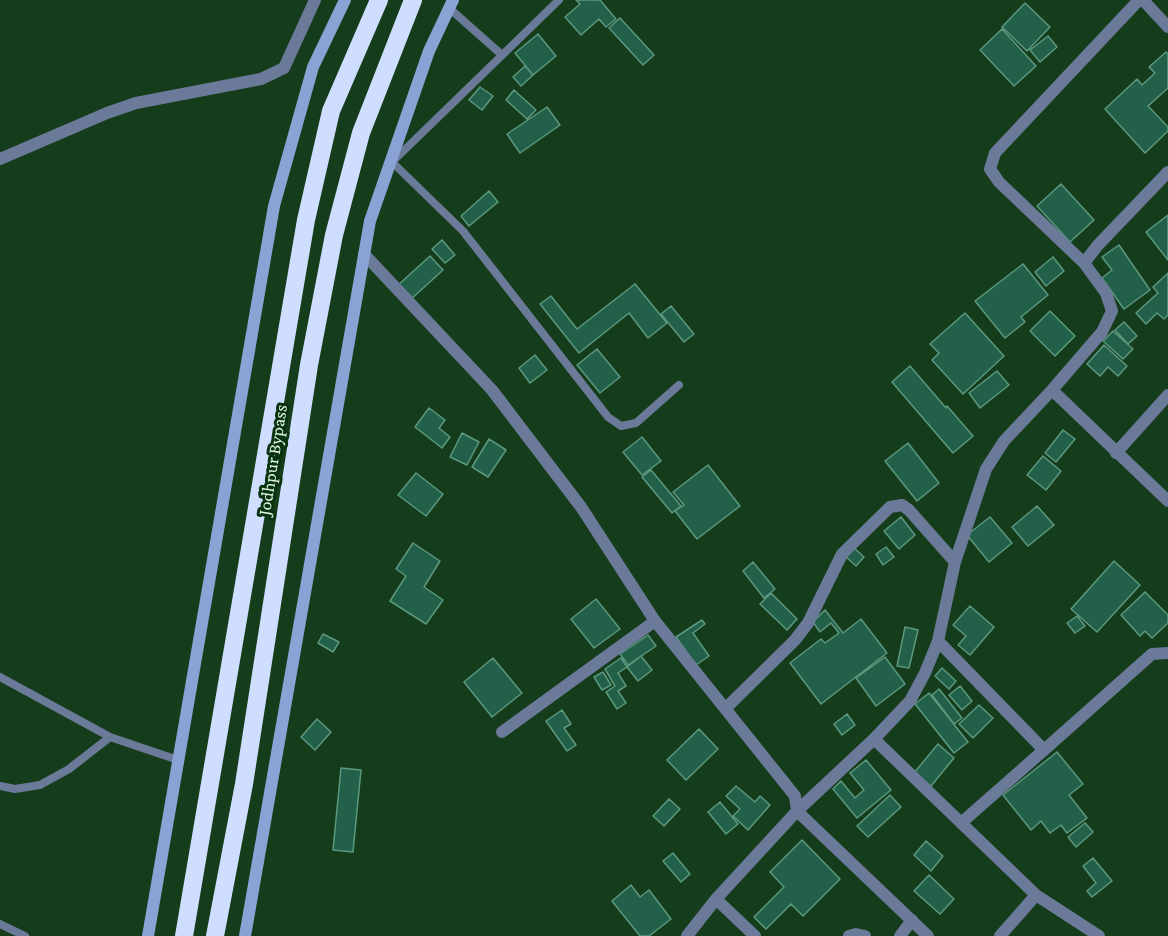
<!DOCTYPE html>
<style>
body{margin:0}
canvas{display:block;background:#153c1b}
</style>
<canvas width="1168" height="936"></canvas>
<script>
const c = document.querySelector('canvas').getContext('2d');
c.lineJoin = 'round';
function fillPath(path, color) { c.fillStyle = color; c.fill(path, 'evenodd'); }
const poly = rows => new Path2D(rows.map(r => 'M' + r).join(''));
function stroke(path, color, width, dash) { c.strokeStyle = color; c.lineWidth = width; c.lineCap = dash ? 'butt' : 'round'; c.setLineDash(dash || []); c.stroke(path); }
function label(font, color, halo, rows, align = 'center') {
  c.font = font + ' "Crimson Pro",serif'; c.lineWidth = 6; c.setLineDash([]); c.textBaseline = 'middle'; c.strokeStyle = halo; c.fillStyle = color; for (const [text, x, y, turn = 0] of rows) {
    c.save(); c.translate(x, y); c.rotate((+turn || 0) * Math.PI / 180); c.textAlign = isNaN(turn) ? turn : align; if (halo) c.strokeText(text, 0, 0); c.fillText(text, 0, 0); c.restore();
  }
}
const building = poly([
 [576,0,600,0,616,19,606,27,599,19,581,35,565,17,580,4,576,0],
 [1025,3,1050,27,1027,51,1002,27,1025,3],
 [620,18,654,55,643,65,609,28,620,18],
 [1002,29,1036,66,1014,86,980,50,1002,29],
 [538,34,556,56,533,75,515,53,538,34],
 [1048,36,1057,47,1040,62,1030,50,1048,36],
 [1166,52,1168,54,1168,88,1148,106,1168,127,1168,131,1145,153,1105,109,1137,79,1142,85,1155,73,1149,67,1166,52],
 [525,66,533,75,521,86,513,77,525,66],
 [480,87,493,96,482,110,469,100,480,87],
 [514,90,536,110,527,119,506,100,514,90],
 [547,107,560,125,520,153,507,134,547,107],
 [1061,184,1094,220,1070,242,1037,206,1061,184],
 [489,191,498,202,469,226,461,216,489,191],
 [1168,215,1168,260,1146,232,1168,215],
 [442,240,455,255,445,263,432,249,442,240],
 [1119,245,1150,290,1124,309,1102,278,1112,270,1102,257,1119,245],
 [430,256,443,270,409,301,396,287,430,256],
 [1053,257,1064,271,1046,286,1035,272,1053,257],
 [1023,264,1048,295,1021,317,1025,322,1005,338,975,301,1023,264],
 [1168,273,1168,315,1164,319,1157,313,1146,324,1136,313,1158,293,1153,287,1168,273],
 [635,284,667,323,648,338,629,313,579,353,540,304,551,296,577,329,635,284],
 [671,306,694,334,684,342,661,314,671,306],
 [1050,311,1075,336,1055,356,1030,331,1050,311],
 [965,313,1004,356,963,394,932,360,939,353,930,344,965,313],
 [1124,322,1137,336,1128,344,1115,330,1124,322],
 [1113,331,1133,349,1123,359,1103,341,1113,331],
 [1104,345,1127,366,1118,376,1108,367,1100,376,1087,364,1104,345],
 [597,349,620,377,600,393,577,365,597,349],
 [535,355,547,370,530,383,519,368,535,355],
 [910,366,946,408,947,406,973,436,953,453,892,382,910,366],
 [997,371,1009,385,980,408,969,393,997,371],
 [429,408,445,420,439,428,450,437,442,448,415,427,429,408],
 [1063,430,1075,439,1056,462,1045,453,1063,430],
 [462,433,479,442,467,465,450,457,462,433],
 [642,437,661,461,642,475,623,452,642,437],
 [489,439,506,450,488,477,472,467,489,439],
 [908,443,939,483,917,501,885,461,908,443],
 [1043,456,1061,471,1046,490,1027,475,1043,456],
 [708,465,740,506,697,539,675,511,684,505,673,492,708,465],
 [651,470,681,506,672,513,642,477,651,470],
 [416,473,443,494,426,516,398,495,416,473],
 [1037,506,1054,525,1028,546,1012,527,1037,506],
 [901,517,915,535,899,549,884,531,901,517],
 [990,517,1012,543,989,562,967,535,990,517],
 [413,543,440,561,424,587,443,600,426,624,390,601,406,576,396,569,413,543],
 [853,547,864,557,856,566,845,556,853,547],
 [886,547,894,557,883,565,876,554,886,547],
 [1114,561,1140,585,1097,632,1071,609,1114,561],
 [753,562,775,589,764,598,743,571,753,562],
 [1145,592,1168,615,1168,623,1152,638,1145,631,1140,636,1121,615,1145,592],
 [771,593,797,619,787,630,760,604,771,593],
 [596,599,620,629,594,648,571,619,596,599],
 [970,606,994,627,970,655,958,645,966,636,953,625,970,606],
 [825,610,843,633,861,619,887,653,821,704,790,663,821,639,825,643,839,633,831,623,820,632,813,622,825,610],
 [1077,616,1085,626,1075,633,1067,623,1077,616],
 [702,620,705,624,693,633,709,656,696,665,676,637,702,620],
 [905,627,918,630,909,668,897,666,905,627],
 [323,634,339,642,333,652,318,643,323,634],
 [648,635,656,646,628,665,620,654,648,635],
 [641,656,652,670,638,681,627,667,641,656],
 [885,657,905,684,876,706,856,678,885,657],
 [493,658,522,693,492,717,464,682,493,658],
 [621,658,627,667,618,673,626,686,618,691,626,703,617,709,606,692,615,686,605,669,621,658],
 [942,668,956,681,949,689,935,676,942,668],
 [603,672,611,685,602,690,594,677,603,672],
 [960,686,972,701,962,710,949,695,960,686],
 [939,689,962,718,954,724,932,695,939,689],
 [929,693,968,742,954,753,915,704,929,693],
 [979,705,993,718,973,738,959,724,979,705],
 [562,710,571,724,564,728,576,745,567,751,546,721,562,710],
 [847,714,855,725,842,735,834,724,847,714],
 [317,719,331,732,315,750,301,737,317,719],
 [699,729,718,749,686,780,667,760,699,729],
 [938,744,954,758,931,786,914,773,938,744],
 [1057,752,1083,784,1069,795,1087,818,1067,833,1061,825,1050,833,1041,821,1031,830,1003,795,1057,752],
 [866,760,891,790,857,818,833,789,841,781,855,798,864,790,850,773,866,760],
 [341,768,361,770,353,852,333,850,341,768],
 [736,786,755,802,760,796,770,805,748,830,733,816,740,809,726,796,736,786],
 [890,795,901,807,868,837,857,826,890,795],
 [669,799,680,809,664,826,653,816,669,799],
 [720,802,738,824,726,834,708,812,720,802],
 [1085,823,1093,832,1076,847,1068,837,1085,823],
 [802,840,840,879,803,916,791,904,766,929,754,917,784,887,770,872,802,840],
 [926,841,943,856,931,871,914,855,926,841],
 [673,853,690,874,681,882,663,861,673,853],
 [1093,858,1112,881,1092,897,1087,891,1096,883,1083,866,1093,858],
 [929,875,954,899,940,914,914,891,929,875],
 [631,885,640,897,649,890,671,919,649,936,640,936,612,901,631,885]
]);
fillPath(building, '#22604a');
stroke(building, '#5c987f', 1.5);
stroke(poly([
 [559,0,392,162,463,231,608,417,621,426,636,423,679,385],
 [449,8,502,55],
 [0,677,110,737,178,760],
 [0,786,15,789,40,785,69,769,110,737],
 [0,924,25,936]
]), '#6c7a9a', 8);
stroke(poly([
 [1143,0,1168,27],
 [0,159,107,113,136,103,261,79,284,68,315,0],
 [1168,172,1098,245,1084,263,1106,293,1112,311,1102,332,1052,390,1168,501],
 [364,254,492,390,581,507,655,621,795,796,797,811,716,899,687,936],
 [1084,263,999,182,990,169,995,153,1139,0],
 [1116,453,1168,395],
 [938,641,1044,750,1152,654,1168,653],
 [726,708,795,640,808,623,842,554,890,507,902,505,909,510,955,562],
 [502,732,655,621],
 [874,739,1036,895],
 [961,823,1044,750],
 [716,899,755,936],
 [849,936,856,934,865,936],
 [900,936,912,920],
 [928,936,797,811,874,739,910,701,925,673,938,641,955,562,986,469,1004,441,1052,390],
 [1000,936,1036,895,1099,936]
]), '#6c7a9a', 12);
stroke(poly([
 [148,936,274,206,313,67,345,0],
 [245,936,370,221,429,51,453,0]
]), '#8ba2d5', 12);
stroke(poly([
 [184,936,306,220,331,111,379,0],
 [215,936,244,784,309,365,334,235,361,133,413,0]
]), '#cfdefe', 18);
label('18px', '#e0f6e1', '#093211', [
 ["Jodhpur Bypass",273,460,-81]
]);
</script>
